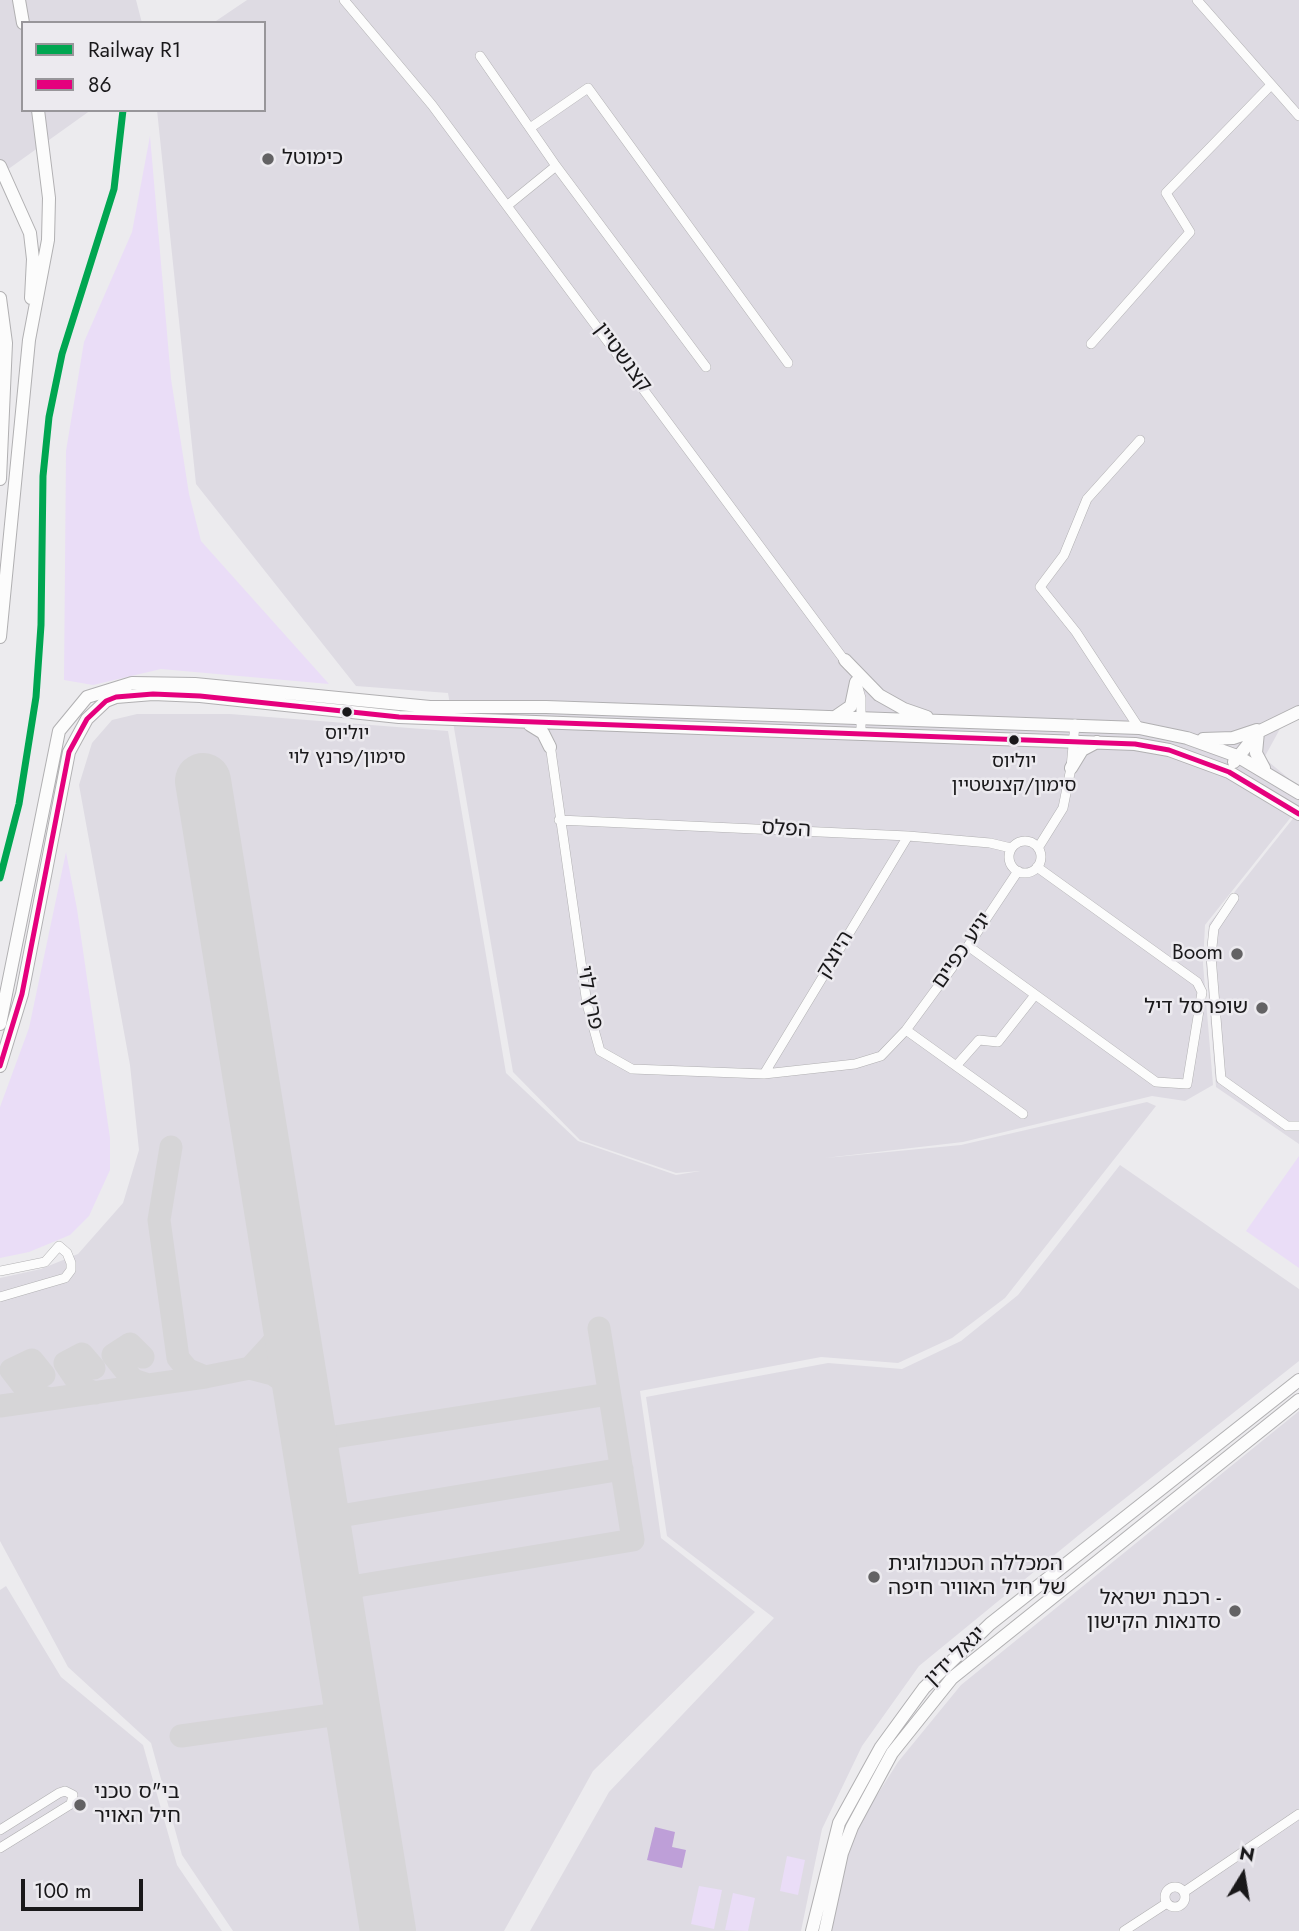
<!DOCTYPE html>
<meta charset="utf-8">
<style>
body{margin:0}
#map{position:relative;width:1299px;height:1931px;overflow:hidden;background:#ecebee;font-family:Jost,sans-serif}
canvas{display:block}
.legend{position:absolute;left:21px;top:21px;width:245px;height:91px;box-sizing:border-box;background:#eceaef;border:2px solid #98969a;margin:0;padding:9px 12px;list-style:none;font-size:21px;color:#19181a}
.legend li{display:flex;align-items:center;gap:14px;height:35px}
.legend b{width:35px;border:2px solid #98969a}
.north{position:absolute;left:1208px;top:1840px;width:70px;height:70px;-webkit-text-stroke:5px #eceaef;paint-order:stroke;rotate:11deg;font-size:19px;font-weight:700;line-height:28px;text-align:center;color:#19181a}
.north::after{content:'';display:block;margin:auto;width:24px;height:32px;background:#19181a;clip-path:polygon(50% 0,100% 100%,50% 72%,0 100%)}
.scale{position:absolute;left:21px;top:1879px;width:122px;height:32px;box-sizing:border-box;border:4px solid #19181a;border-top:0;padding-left:9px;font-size:21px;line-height:24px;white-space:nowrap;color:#19181a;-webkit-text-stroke:5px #eceaef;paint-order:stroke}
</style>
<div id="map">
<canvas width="1299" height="1931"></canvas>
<ul class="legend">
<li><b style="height:9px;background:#00a651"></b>Railway R1</li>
<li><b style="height:9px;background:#e5007d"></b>86</li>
</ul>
<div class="north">N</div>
<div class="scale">100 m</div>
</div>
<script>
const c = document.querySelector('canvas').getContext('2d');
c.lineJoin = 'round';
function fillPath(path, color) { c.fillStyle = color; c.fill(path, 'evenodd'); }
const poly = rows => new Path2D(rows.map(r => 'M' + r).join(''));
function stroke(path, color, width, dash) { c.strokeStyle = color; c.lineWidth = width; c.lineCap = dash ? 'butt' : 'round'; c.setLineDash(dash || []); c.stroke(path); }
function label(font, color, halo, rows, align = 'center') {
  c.font = font + ' Jost,"Noto Sans Hebrew",sans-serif'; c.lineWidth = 5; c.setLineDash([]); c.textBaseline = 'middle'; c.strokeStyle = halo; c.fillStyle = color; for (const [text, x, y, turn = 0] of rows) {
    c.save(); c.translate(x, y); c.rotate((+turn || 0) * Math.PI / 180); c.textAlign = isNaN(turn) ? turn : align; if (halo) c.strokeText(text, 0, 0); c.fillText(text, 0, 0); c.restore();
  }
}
fillPath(poly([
 [0,0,136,0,142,23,23,23,23,110,91,110,0,175],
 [247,0,1299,0,1299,718,1281,727,1264,758,1299,787,1299,807,1205,925,1203,964,1213,1085,1185,1101,1152,1096,963,1142,825,1158,961,1145,1147,1102,1156,1106,1005,1298,952,1338,898,1363,821,1357,640,1391,661,1538,755,1612,593,1771,504,1931,233,1931,182,1855,151,1743,68,1667,0,1541,0,1278,41,1269,78,1254,123,1203,139,1150,130,1065,79,785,92,743,112,720,137,714,230,714,448,731,506,1073,578,1141,676,1175,700,1171,676,1173,580,1140,513,1072,448,693,356,686,196,484,157,110,264,110,264,23,213,23],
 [1295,816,1299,819,1299,1144,1216,1087,1206,964,1209,924],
 [1120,1165,1299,1289,1299,1361,1085,1530,919,1666,862,1746,822,1829,801,1931,530,1931,609,1792,774,1618,667,1536,646,1397,828,1363,902,1369,961,1341,1018,1295],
 [1299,1411,1299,1931,832,1931,837,1886,853,1833,898,1762,961,1685],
 [6,1586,61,1677,143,1745,177,1865,222,1931,0,1931,0,1590]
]), '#dedbe3');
fillPath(poly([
 [150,136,171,379,189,494,201,541,329,684,161,669,93,685,64,680,66,451,84,342,132,232],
 [66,852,77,909,110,1138,110,1170,89,1216,70,1235,29,1252,0,1258,0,1107,29,1028],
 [1299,1156,1299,1268,1246,1231],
 [787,1856,805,1860,798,1895,780,1891],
 [699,1886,722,1890,714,1929,691,1924],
 [733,1893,755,1898,748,1931,725,1930]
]), '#eaddf7');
fillPath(poly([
 [655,1827,675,1832,672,1847,686,1850,682,1868,647,1860]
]), '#be9fd8');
stroke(poly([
 [171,1147,159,1220,178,1358,188,1370,205,1377,250,1368,283,1332,288,1311],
 [143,1357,130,1344,113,1355,133,1380,148,1385],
 [94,1368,82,1354,65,1363,81,1387,95,1393],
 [250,1368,273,1374,290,1386,303,1403],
 [44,1375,32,1360,11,1370,28,1392,49,1399],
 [0,1406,205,1377],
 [309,1441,609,1394],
 [322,1519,622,1469],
 [333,1590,633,1540,599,1328],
 [181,1736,353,1712]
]), '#d6d5d7', 23);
stroke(poly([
 [203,781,388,1931]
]), '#d6d5d7', 56);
const street = poly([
 [344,0,432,105,848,665],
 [1197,0,1299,116],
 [480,56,556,166,706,367],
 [530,128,588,88,788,363],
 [508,205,556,166],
 [1091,344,1190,232,1166,193,1271,85],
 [857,684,861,698,861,735],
 [1139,728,1076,632,1040,587,1064,555,1087,499,1140,440],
 [550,744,587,1004,600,1051,632,1069,764,1074,855,1064,881,1056,906,1030,968,946,1018,871],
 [559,820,908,836,990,843,1011,848],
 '1009 857a16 16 0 1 1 32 0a16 16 0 1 1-32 0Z',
 [1038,848,1063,808,1071,768,1075,724],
 [1234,898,1214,928,1211,956,1221,1079,1287,1126,1299,1126],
 [968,946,1156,1082,1187,1084,1202,992,1197,982,1037,867],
 [906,1030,1023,1114],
 [956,1066,979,1040,998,1042,1035,995],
 [764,1074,908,836],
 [0,1271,45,1262,59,1246,67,1253,71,1263,71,1270,65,1278,0,1297],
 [0,1830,59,1793,65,1791,73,1795,71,1804,0,1848],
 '1165 1897a10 10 0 1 1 20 0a10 10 0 1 1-20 0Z',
 [1184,1892,1299,1814],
 [1124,1931,1167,1903]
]);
const secondary = poly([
 [19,0,23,23],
 [0,166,30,233,33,259,31,298],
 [0,298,6,343,0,479],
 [0,637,29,340,48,240,49,198,38,110],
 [845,660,879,695,904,709,927,717],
 [835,717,851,706,856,682],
 [530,725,543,733,550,747],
 [1258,732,1256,753,1264,768],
 [1203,739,1233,738,1257,730],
 [1234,762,1258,732,1299,712],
 [1071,768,1082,750,1097,742],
 [0,1024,59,731,87,697,132,683,195,684,430,707,546,707,1139,728,1187,738,1237,756,1299,793],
 [0,1066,22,994,69,752,87,719,106,701,116,697,153,694,200,696,399,717,1135,744,1169,750,1229,772,1299,814],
 [812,1931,839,1823,881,1747,924,1688,990,1624,1299,1380],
 [825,1931,842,1853,852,1827,892,1753,952,1678,1299,1400]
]);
stroke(street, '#b1b0b2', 10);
stroke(secondary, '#b1b0b2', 14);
stroke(street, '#fcfcfc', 9);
stroke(secondary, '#fcfcfc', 12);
stroke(poly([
 [0,1066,22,994,69,752,87,719,106,701,116,697,153,694,200,696,399,717,1135,744,1169,750,1229,772,1299,814]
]), '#e5007d', 5);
stroke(poly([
 [0,878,19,804,36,697,41,625,43,476,49,417,62,354,114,189,123,110]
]), '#00a651', 7);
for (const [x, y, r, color] of [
 [268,159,7,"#636264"],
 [347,712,6,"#19181a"],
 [1014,740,6,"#19181a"],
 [1237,954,7,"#636264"],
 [1262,1008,7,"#636264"],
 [874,1577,7,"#636264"],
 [1235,1611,7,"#636264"],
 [80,1805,7,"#636264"]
]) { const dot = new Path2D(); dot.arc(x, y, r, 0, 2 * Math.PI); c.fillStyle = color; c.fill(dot); stroke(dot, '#eceaef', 2.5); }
label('19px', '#19181a', '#eceaef', [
 ["יוליוס",347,734],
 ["סימון/פרנץ לוי",347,758],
 ["יוליוס",1014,762],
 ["סימון/קצנשטיין",1014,786]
]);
label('21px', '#19181a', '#eceaef', [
 ["כימוטל",282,159],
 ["Boom",1223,954,"right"],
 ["שופרסל דיל",1248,1008,"right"],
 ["המכללה הטכנולוגית",888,1565],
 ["של חיל האוויר חיפה",888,1589],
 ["רכבת ישראל -",1221,1599,"right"],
 ["סדנאות הקישון",1221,1623,"right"],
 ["בי\"ס טכני",94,1793],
 ["חיל האויר",94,1817]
], 'left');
label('21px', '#19181a', '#eceaef', [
 ["קצנשטיין",622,358,53],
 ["הפלס",786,830,3],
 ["יגיע כפיים",963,951,-55],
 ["היוצק",836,955,-59],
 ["פרץ לוי",589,998,79],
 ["יגאל ידין",956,1657,-44]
]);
</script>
